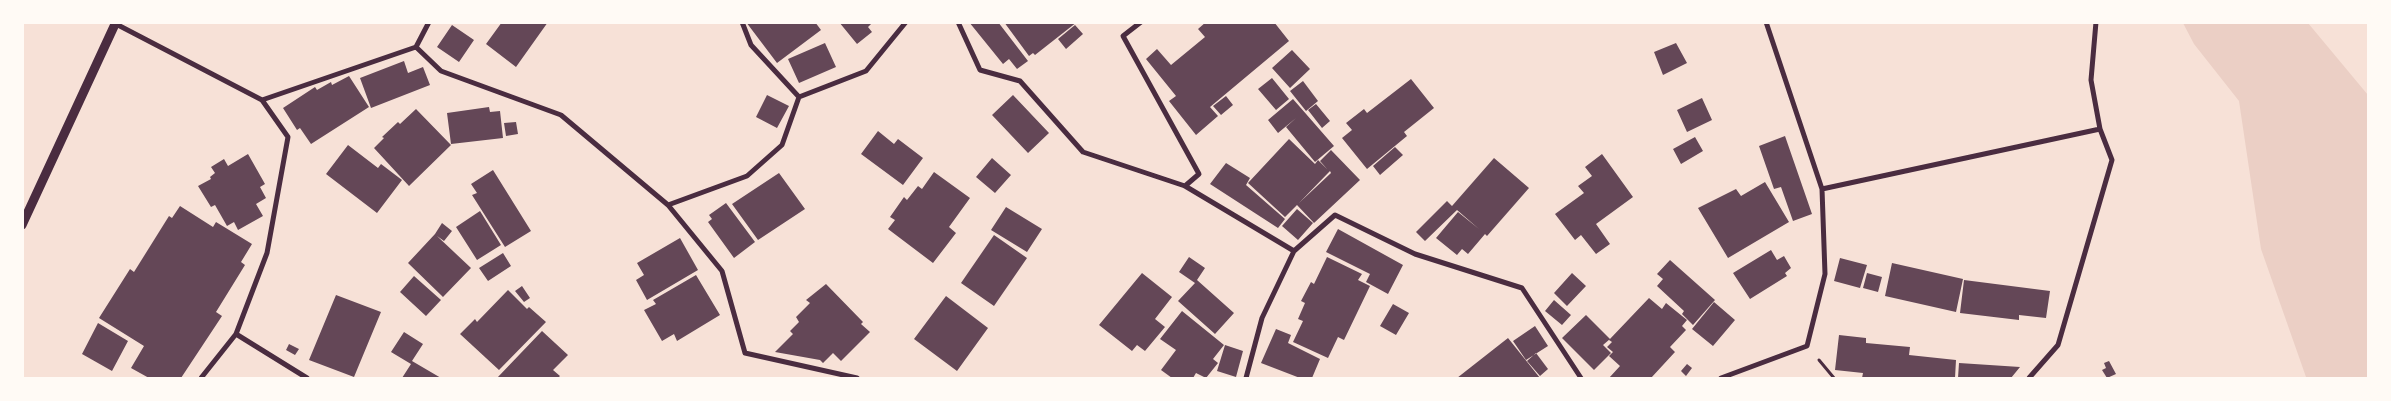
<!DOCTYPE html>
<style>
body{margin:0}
#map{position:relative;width:2391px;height:401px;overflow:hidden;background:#f7e1d7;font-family:"Noto Sans",sans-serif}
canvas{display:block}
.frame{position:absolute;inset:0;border:24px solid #fffaf5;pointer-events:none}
</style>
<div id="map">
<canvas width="2391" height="401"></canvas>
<div class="frame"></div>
</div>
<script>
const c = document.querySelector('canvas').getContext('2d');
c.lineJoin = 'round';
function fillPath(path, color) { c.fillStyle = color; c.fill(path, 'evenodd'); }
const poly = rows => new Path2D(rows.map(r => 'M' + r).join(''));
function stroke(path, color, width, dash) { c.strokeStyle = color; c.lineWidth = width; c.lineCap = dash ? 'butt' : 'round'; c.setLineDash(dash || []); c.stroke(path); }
fillPath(poly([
 [2183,23,2308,23,2368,95,2368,378,2306,377,2261,249,2239,101,2194,44]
]), '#ebcfc5');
fillPath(poly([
 [502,22,548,22,516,67,486,44],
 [746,22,815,22,821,30,777,63],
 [839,22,873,22,868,27,872,32,857,44],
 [969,22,998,22,1028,61,1017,69,1009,59,1003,64],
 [1004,22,1077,22,1035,55,1033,53,1029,56],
 [1206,22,1274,22,1289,41,1210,107,1218,116,1196,135,1169,101,1176,96,1146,59,1157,49,1171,65,1205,37,1198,29],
 [452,25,474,40,459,62,437,47],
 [1075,25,1083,34,1066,49,1058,39],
 [825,43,836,67,799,83,788,59],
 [1676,43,1687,63,1663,75,1654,52],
 [1292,50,1310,69,1290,88,1272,68],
 [404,61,408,73,423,67,430,85,371,108,360,78],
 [349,76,369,107,311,144,300,128,297,130,283,108,315,87,317,90,331,82,332,85],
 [1272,78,1289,99,1276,110,1258,89],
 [1411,79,1434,108,1404,132,1407,136,1367,169,1342,138,1352,130,1346,123,1364,109,1367,113],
 [1303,81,1318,101,1306,111,1290,91],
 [767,95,789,106,777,128,756,117],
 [1013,95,1049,133,1028,153,992,115],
 [1226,96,1233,105,1221,115,1213,106],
 [1702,98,1712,120,1687,132,1677,110],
 [1293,99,1334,146,1315,162,1286,127,1296,118,1278,133,1268,120],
 [1316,104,1330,121,1322,128,1308,110],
 [489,107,490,112,500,111,503,138,451,144,447,113],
 [416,109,451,145,409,186,374,148,384,138,382,137,398,122,400,124],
 [516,122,518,134,506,136,504,123],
 [878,131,894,144,898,139,923,158,903,185,861,154],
 [1785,136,1812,214,1793,221,1781,187,1774,189,1759,146],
 [1695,137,1703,151,1681,164,1673,149],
 [1289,139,1315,164,1318,160,1327,169,1320,161,1331,150,1360,180,1314,223,1297,205,1285,217,1248,183],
 [1330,171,1331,173,1299,203],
 [348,145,378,168,381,164,402,180,377,213,326,174],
 [1395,147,1403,155,1380,175,1373,166],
 [248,154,265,184,260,187,266,198,256,204,263,216,238,230,234,222,227,226,215,205,211,207,198,186,211,179,210,177,215,173,211,167,224,159,228,166],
 [1602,154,1633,197,1596,224,1610,244,1596,254,1581,235,1575,240,1555,214,1584,193,1578,186,1592,176,1585,167],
 [992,158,1011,175,995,193,976,177],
 [1494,158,1529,188,1487,236,1485,234,1468,254,1462,249,1457,255,1436,238,1458,212,1479,229,1457,210,1425,241,1416,232,1447,201,1452,206],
 [1226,163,1250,178,1246,185,1285,219,1278,228,1210,184],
 [493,170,531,231,505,247,472,195,477,193,471,184],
 [934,172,970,198,949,227,956,233,933,263,888,229,895,220,890,217,904,197,907,200,918,186,922,189],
 [779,173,805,209,758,240,732,204],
 [1765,182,1789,222,1728,258,1698,208,1736,189,1741,196],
 [726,203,755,242,734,258,708,222,712,219,709,215],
 [180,206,213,227,216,222,252,244,241,262,245,265,216,312,222,316,181,378,149,378,131,368,144,346,99,318,130,269,134,272,169,216,172,218],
 [1006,207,1042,229,1027,252,991,230],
 [1297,209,1313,223,1298,240,1282,226],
 [480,211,501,245,477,260,456,227],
 [442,223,452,231,444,241,437,236,471,268,443,297,408,263,435,234],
 [1338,229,1403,265,1388,294,1366,282,1370,274,1326,252],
 [994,235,1027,258,994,306,961,283],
 [680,238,698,270,647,300,636,280,644,275,637,263],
 [1771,250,1777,260,1784,256,1791,268,1785,273,1787,276,1750,299,1733,273],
 [503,253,511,266,488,281,479,268],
 [1189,257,1205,268,1197,280,1234,313,1215,334,1178,301,1195,283,1179,272],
 [1327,257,1362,274,1358,280,1370,286,1344,340,1338,337,1328,358,1293,342,1303,321,1298,319,1305,303,1301,301,1311,282,1314,284],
 [1840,258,1867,265,1860,288,1834,281],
 [1670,260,1715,300,1693,325,1682,314,1684,311,1657,286,1663,279,1657,274],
 [1892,263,1963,279,1956,312,1885,296],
 [1142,273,1172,297,1155,319,1165,327,1145,351,1137,345,1132,351,1099,325],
 [1572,273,1586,286,1567,306,1554,293],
 [1867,273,1882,277,1878,292,1863,288],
 [696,275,720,315,677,341,674,334,662,341,644,310,656,304,653,300],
 [414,276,441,300,426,316,400,292],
 [1964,280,2050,291,2046,318,2019,315,2019,320,1960,313],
 [826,284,863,322,861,324,870,332,841,361,833,353,823,363,820,360,775,352,793,334,790,331,799,322,796,317,810,303,806,300],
 [522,286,530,298,524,302,515,291],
 [508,290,527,309,529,307,546,322,499,370,460,334,475,319,477,322],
 [336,295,381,312,354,377,309,360],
 [946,296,988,328,957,371,914,339],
 [1649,298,1662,309,1666,303,1687,320,1682,326,1686,330,1670,347,1675,352,1651,378,1609,378,1620,366,1609,356,1613,352,1607,347,1612,342,1609,340],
 [1554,300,1571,315,1562,325,1545,311],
 [1714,302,1735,320,1713,346,1692,329],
 [1393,304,1409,313,1396,335,1380,326],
 [1182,311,1224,345,1213,359,1218,363,1206,378,1196,373,1193,378,1172,378,1161,370,1176,350,1160,339],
 [1586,315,1610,339,1603,345,1611,353,1594,370,1562,338],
 [98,323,128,341,112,371,82,354],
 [1535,326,1548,346,1526,360,1513,341],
 [1276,329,1291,335,1288,343,1320,359,1312,378,1300,378,1261,363],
 [542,331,568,355,553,370,560,376,558,378,497,378],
 [404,332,423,344,412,361,441,378,402,378,411,364,391,352],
 [1839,335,1866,338,1866,343,1910,347,1909,355,1956,360,1955,378,1862,378,1863,373,1835,370],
 [1508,338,1540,378,1457,378],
 [289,344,299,349,295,355,286,350],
 [1225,345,1243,351,1236,377,1217,371],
 [1536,353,1548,369,1540,376,1527,361],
 [2109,361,2116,374,2107,378,2102,370,2106,368,2104,363],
 [1959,363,2020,367,2011,378,1958,378],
 [1687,364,1692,368,1686,376,1681,371]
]), '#644757');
stroke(poly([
 [1819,360,1834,378]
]), '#4a2c40', 3);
stroke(poly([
 [742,22,751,45,799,97],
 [958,22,980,70,1020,81,1083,152,1185,186,1294,251,1335,215,1415,254,1522,288,1581,378],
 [1141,22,1123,36,1199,174,1185,186],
 [116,24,262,100,416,47,429,22],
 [416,47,441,71,561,115,668,205,722,271,745,353,857,378],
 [1822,189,2100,129],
 [668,205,747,176,782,145,799,97,866,71,906,22],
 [236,334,307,378],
 [201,378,236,334,267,253,288,137,262,100],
 [1246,378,1262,318,1294,251],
 [1721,378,1807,346,1825,274,1822,189,1766,22],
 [2029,378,2058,345,2112,160,2100,129,2091,80,2096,22]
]), '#4a2c40', 5);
stroke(poly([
 [22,225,116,22]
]), '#4a2c40', 9);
</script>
